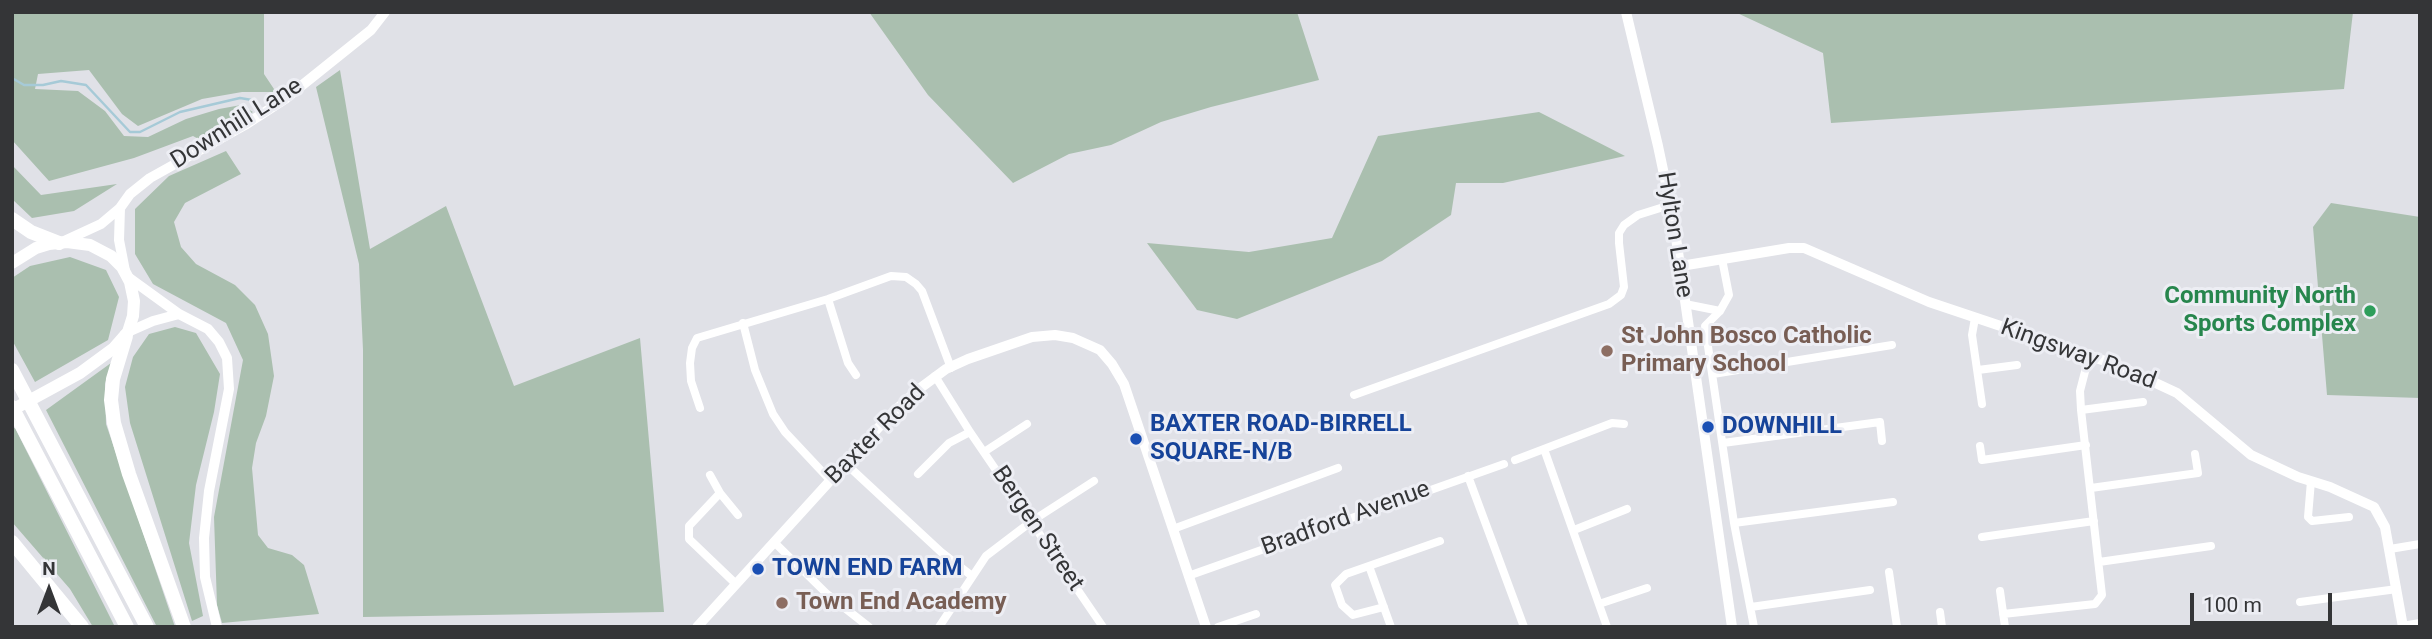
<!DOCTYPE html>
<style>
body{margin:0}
#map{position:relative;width:2432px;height:639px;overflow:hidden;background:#e0e1e7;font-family:Roboto,sans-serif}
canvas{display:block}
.frame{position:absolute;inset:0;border:14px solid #343537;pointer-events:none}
.north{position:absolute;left:14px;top:555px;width:70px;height:70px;-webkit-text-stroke:5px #edeef4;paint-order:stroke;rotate:0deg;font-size:19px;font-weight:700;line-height:28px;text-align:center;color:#343537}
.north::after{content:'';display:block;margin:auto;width:24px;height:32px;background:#343537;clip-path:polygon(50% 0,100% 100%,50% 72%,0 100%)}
.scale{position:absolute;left:2190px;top:593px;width:142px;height:32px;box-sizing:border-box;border:4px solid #343537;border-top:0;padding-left:9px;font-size:21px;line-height:24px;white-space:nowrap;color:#343537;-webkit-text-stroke:5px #edeef4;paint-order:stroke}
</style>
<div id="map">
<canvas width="2432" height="639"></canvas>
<div class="frame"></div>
<div class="north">N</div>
<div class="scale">100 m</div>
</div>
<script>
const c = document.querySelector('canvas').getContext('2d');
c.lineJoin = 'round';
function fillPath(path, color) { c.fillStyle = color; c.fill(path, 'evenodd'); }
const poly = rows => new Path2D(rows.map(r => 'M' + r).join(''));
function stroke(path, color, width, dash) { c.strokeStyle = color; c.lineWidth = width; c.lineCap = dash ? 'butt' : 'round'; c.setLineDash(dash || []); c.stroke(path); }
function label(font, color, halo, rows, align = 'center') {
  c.font = font + ' Roboto,sans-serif'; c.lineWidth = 6; c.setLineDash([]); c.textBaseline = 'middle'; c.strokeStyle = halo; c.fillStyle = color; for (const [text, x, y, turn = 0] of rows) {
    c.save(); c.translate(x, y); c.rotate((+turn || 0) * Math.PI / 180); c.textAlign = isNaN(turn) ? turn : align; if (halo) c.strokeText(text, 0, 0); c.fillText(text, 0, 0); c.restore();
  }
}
fillPath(poly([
 [12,12,264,12,264,74,276,92,242,92,202,99,138,126,122,114,89,70,38,74,35,89,78,91,105,111,124,136,148,137,186,119,219,109,241,105,253,112,204,142,193,136,134,158,49,181,12,140],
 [869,12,1297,12,1319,80,1211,107,1161,122,1111,145,1069,154,1013,183,928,95],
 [1735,12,2353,12,2344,89,1831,123,1823,53],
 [340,70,370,249,446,206,514,386,640,338,664,612,363,617,363,350,359,264,316,87],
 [1539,112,1625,156,1503,183,1456,183,1451,215,1382,261,1237,319,1197,310,1147,243,1249,252,1332,238,1378,136],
 [226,151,241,174,185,203,174,222,181,247,196,264,235,285,255,305,268,334,274,376,266,416,256,443,252,468,258,535,268,548,292,555,304,565,319,614,222,623,217,605,214,517,243,360,226,323,153,284,135,254,135,209,169,176],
 [12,165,41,195,117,184,74,211,32,218,12,199],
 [2331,203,2420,217,2420,398,2327,395,2313,227],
 [70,257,106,270,119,297,108,340,35,382,12,340,12,278,30,266],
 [175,327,196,333,220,374,214,412,196,485,189,543,203,616,192,621,130,423,125,387,133,357,149,334],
 [111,363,105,384,106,424,175,627,157,627,46,410],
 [15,428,115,627,93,627,70,589,12,522,12,429]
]), '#aabfaf');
stroke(poly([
 [12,78,24,85,43,85,61,81,86,85,130,132,140,132,180,112,240,98,252,100]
]), '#a6cad7', 2.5);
stroke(poly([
 [1722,259,1729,295,1720,311,1705,326,1734,523,1754,627],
 [828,299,848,363,856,375],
 [1685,304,1720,311],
 [1975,318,1972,335,1982,404],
 [743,323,755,370,773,414,785,432,830,480],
 [1978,370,2017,365],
 [1713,374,1892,345],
 [935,376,970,432,1103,627],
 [1354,395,1609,304,1621,295,1624,287,1619,243,1619,233,1624,225,1638,215,1670,205],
 [700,408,691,381,690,363,692,348,697,338,828,299,891,276,906,277,916,284,922,291,951,368],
 [2081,410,2143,402],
 [1723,443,1880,422,1882,441],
 [1980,446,1982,460,2086,445],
 [1544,449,1607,627],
 [984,452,1027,424],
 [1515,460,1612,423,1624,424],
 [845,463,941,552,972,576],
 [918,474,949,443,970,432],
 [710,475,720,493,738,515],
 [1468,476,1524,627],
 [2311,481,2308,517,2312,521,2349,517],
 [2091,488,2198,473,2195,454],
 [720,493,689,526,689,539,736,584],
 [1734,523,1893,502],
 [1173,529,1338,468],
 [1574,530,1627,509],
 [1982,537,2094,521],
 [774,542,827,594,869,627],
 [2390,549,2420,544],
 [2099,562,2211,546],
 [1369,566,1391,627],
 [1889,572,1897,627],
 [1188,576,1504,464],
 [2000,591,2005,627],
 [2300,602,2397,589],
 [1599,604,1647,588],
 [1384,607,1353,615,1342,605,1335,585,1346,574,1440,541],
 [1751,607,1870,590],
 [1940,612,1942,627],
 [2003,614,2095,604,2102,595,2081,410,2080,391,2089,356],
 [2402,626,2420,623],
 [939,627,986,556,1032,521,1094,481],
 [1218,627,1256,614]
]), '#fff', 8);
stroke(poly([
 [1626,12,1658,146,1673,217,1732,627],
 [120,208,119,240,125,271],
 [62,242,101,224,120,208,130,194,150,178,245,125,285,99,371,30,385,12],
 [1681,266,1789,248,1804,248,1929,302,2117,365,2177,393,2251,455,2298,477,2330,487,2374,507,2385,527,2403,627],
 [128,277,179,314,208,329,219,342,227,358,229,389,209,491,204,538,205,577,217,627],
 [128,332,153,321,179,314],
 [697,627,889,416,919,389,946,369,968,359,1032,337,1055,335,1073,338,1100,350,1112,364,1124,384,1206,627]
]), '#fff', 10);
stroke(poly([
 [12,263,36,248,49,244,67,242,90,245,111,256,122,267,130,282,134,301,133,316,128,332,114,348,80,373,12,410]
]), '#fff', 12);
stroke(poly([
 [12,219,31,232,59,243],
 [126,336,113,379,111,400,114,423,129,474,184,627],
 [12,370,147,627],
 [12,407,127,627],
 [12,542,82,627]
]), '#fff', 14);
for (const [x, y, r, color] of [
 [2370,311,7,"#2e9e5b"],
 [1607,351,7,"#8d6e63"],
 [1708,427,7,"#1a4fb4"],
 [1136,439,7,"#1a4fb4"],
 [758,569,7,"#1a4fb4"],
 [782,603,7,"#8d6e63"]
]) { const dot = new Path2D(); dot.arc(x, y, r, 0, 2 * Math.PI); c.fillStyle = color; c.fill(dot); stroke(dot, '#edeef4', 2.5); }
label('24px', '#343537', '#edeef4', [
 ["Downhill Lane",237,124,-32],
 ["Hylton Lane",1674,235,81],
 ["Kingsway Road",2078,355,20],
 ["Baxter Road",876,435,-45],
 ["Bradford Avenue",1346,519,-20],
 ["Bergen Street",1037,529,56]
]);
label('bold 24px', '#27864d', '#edeef4', [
 ["Community North",2356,297],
 ["Sports Complex",2356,325]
], 'right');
label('bold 24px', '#785e54', '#edeef4', [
 ["St John Bosco Catholic",1621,337],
 ["Primary School",1621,365],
 ["Town End Academy",796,603]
], 'left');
label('bold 24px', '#164399', '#edeef4', [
 ["BAXTER ROAD-BIRRELL",1150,425],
 ["SQUARE-N/B",1150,453],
 ["DOWNHILL",1722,427],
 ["TOWN END FARM",772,569]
], 'left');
</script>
